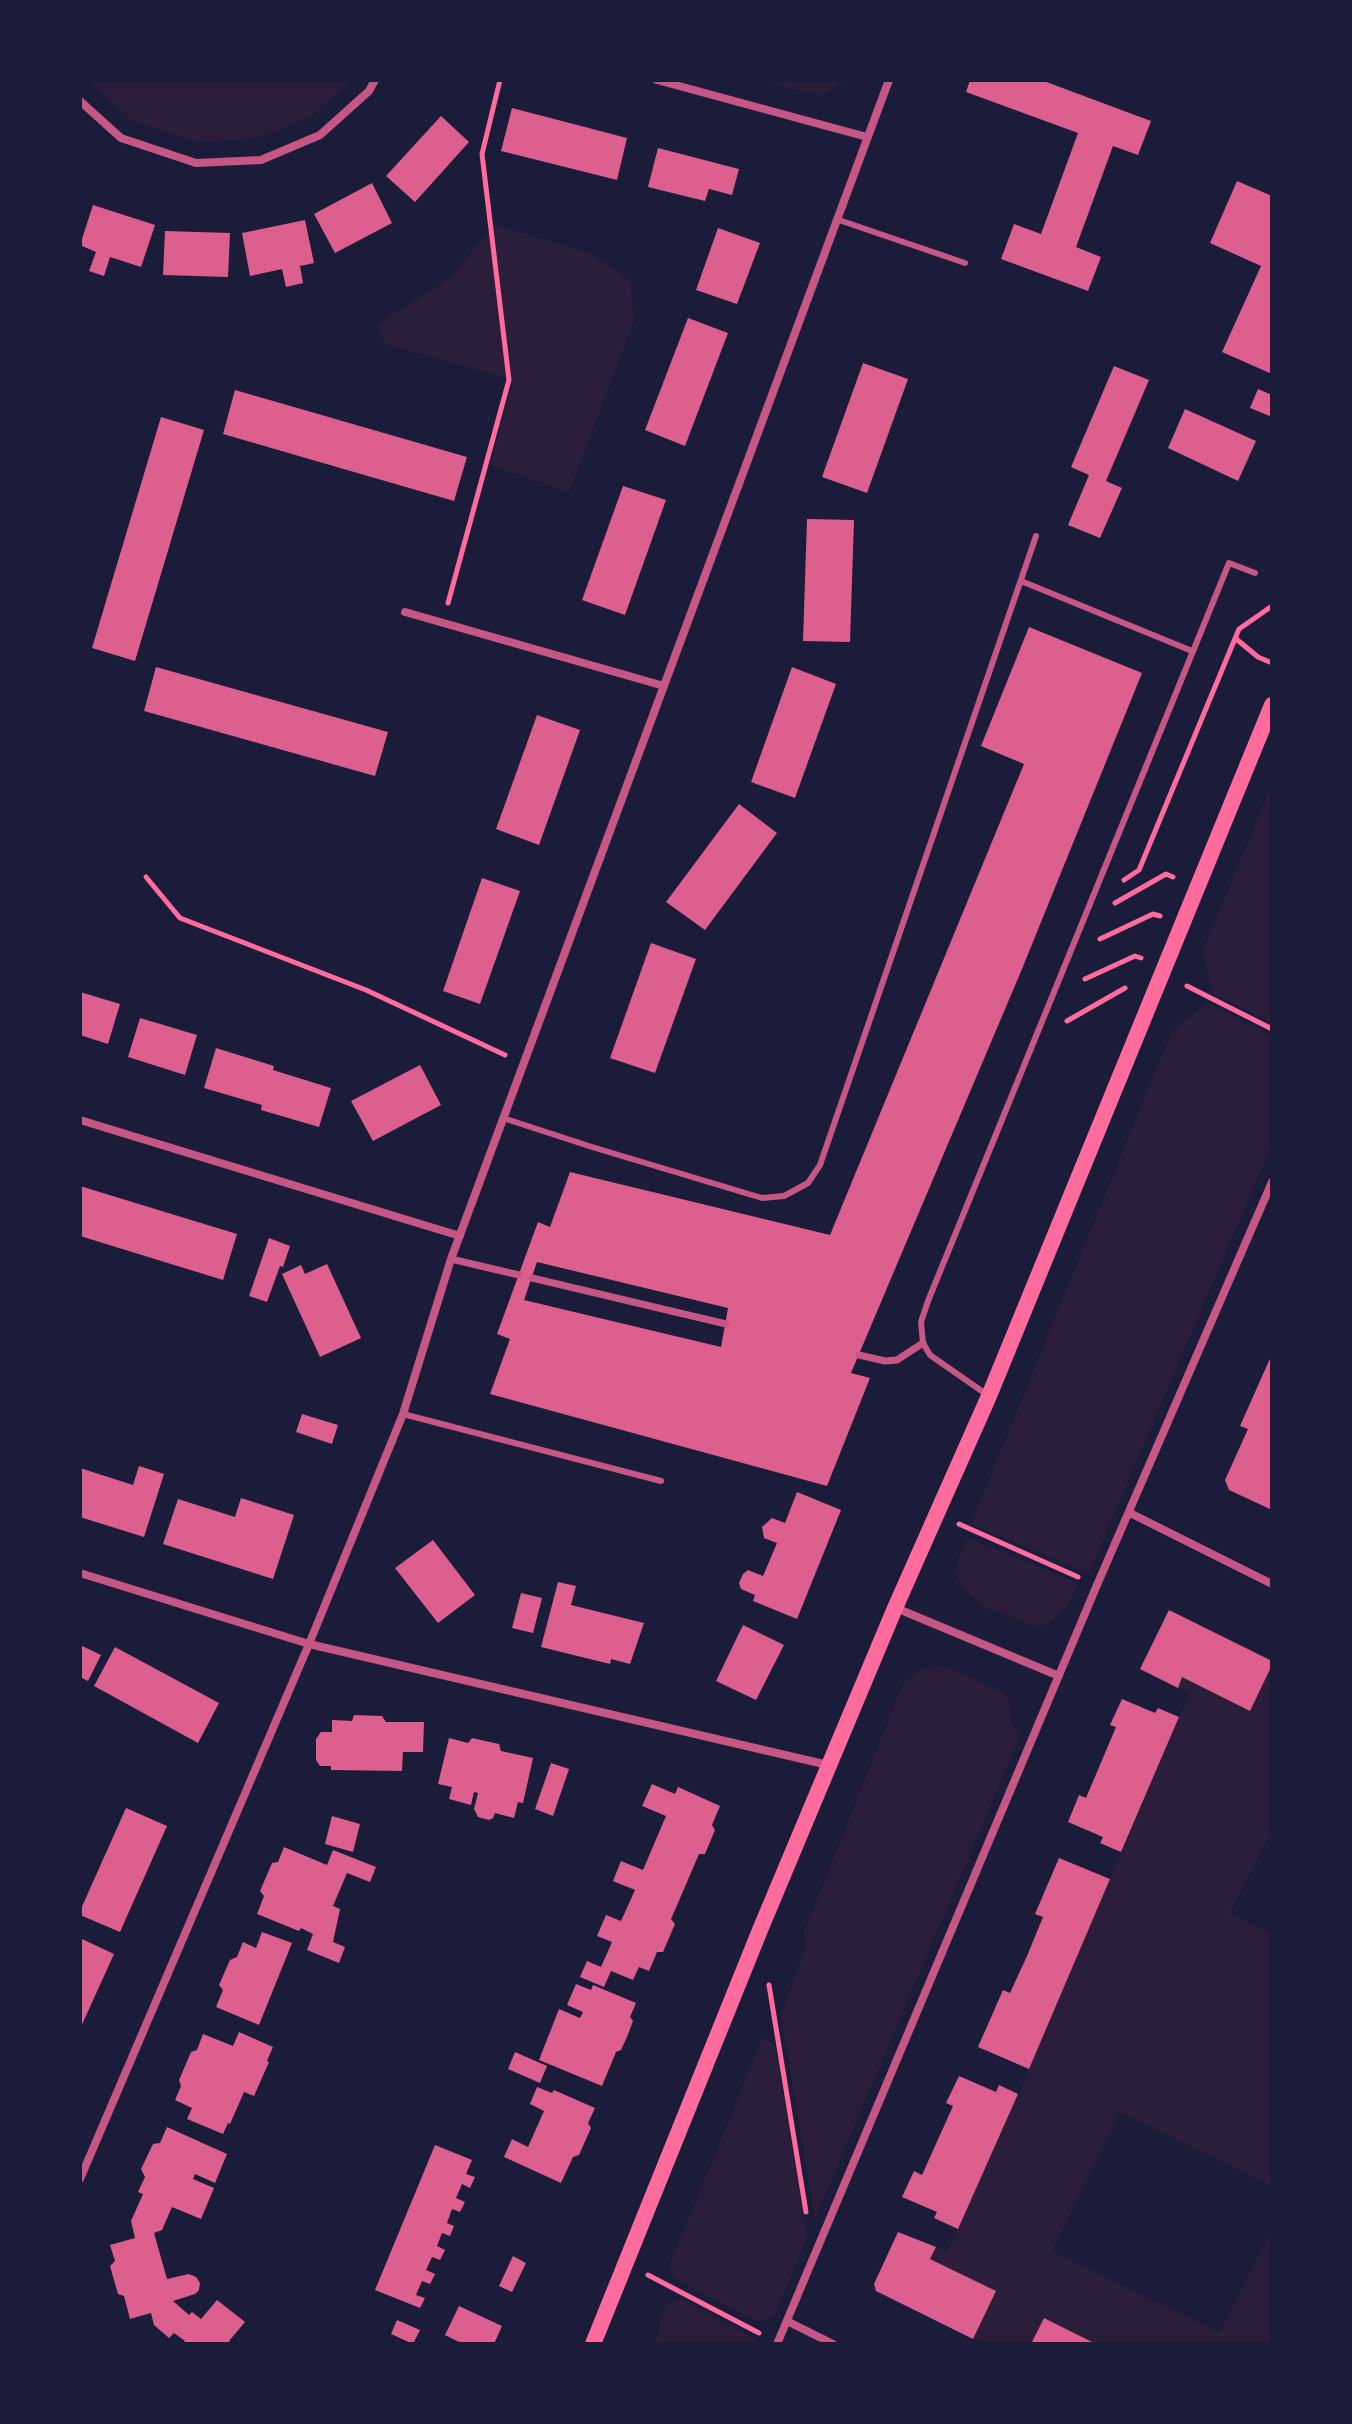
<!DOCTYPE html>
<style>
body{margin:0}
#map{position:relative;width:1352px;height:2424px;overflow:hidden;background:#1b1b3a;font-family:"PT Serif",serif}
canvas{display:block}
.frame{position:absolute;inset:0;border:82px solid #1b1b3a;pointer-events:none}
</style>
<div id="map">
<canvas width="1352" height="2424"></canvas>
<div class="frame"></div>
</div>
<script>
const c = document.querySelector('canvas').getContext('2d');
c.lineJoin = 'round';
function fillPath(path, color) { c.fillStyle = color; c.fill(path, 'evenodd'); }
const poly = rows => new Path2D(rows.map(r => 'M' + r).join(''));
function stroke(path, color, width, dash) { c.strokeStyle = color; c.lineWidth = width; c.lineCap = dash ? 'butt' : 'round'; c.setLineDash(dash || []); c.stroke(path); }
fillPath(poly([
 [88,80,352,80,310,117,256,139,199,142,132,120],
 [759,80,847,80,820,96],
 [494,225,590,253,631,281,634,321,569,492,490,465,514,380,386,344,377,325,451,277],
 [1272,784,1272,1023,1212,993,1203,951],
 [1208,1003,1272,1036,1272,1144,1089,1573,971,1524,1172,1031],
 [967,1537,1078,1584,1066,1608,1047,1625,1034,1626,983,1606,963,1588,955,1573,958,1560],
 [1272,1665,1272,1831,1230,1913,1272,1935,1272,2186,1120,2112,1052,2251,1220,2333,1272,2229,1272,2344,1096,2344,1045,2318,1031,2344,983,2344,973,2339,996,2291,930,2259,936,2247,947,2252,1022,2086,1189,1694,1178,1688,1182,1677,1249,1710],
 [945,1666,1004,1693,1010,1705,1012,1724,1020,1736,815,2219,781,2016,806,1947,804,1932,903,1684,919,1671,931,1667],
 [763,2037,775,2045,807,2238,775,2315,764,2321,752,2319,676,2279,671,2272,670,2264],
 [681,2299,756,2339,756,2344,656,2344,660,2318,667,2305]
]), '#2a1e3b');
fillPath(poly([
 [970,80,1041,80,1151,121,1138,155,1113,146,1076,247,1101,257,1088,291,1001,259,1014,224,1041,234,1078,133,966,92],
 [512,108,627,138,617,180,501,151],
 [441,116,469,142,415,202,386,176],
 [658,148,739,169,732,195,709,189,705,201,648,187],
 [1237,181,1272,196,1272,374,1222,352,1261,266,1210,243],
 [372,183,392,223,335,253,314,214],
 [93,205,155,225,141,267,110,257,104,276,89,271,96,252,80,245],
 [305,220,314,263,300,266,303,283,286,287,282,269,250,276,242,233],
 [718,228,760,243,737,304,696,290],
 [165,231,230,233,228,277,163,275],
 [688,318,728,333,685,446,645,430],
 [863,363,908,379,867,493,822,477],
 [1114,366,1149,380,1106,481,1122,488,1100,538,1068,525,1089,475,1071,467],
 [1258,389,1272,395,1272,417,1250,408],
 [235,390,467,457,454,501,223,434],
 [1185,409,1256,441,1238,481,1168,448],
 [161,417,204,430,135,661,92,648],
 [623,486,666,500,625,615,582,600],
 [807,519,854,520,850,642,803,641],
 [1029,627,1142,673,1022,969,851,1373,870,1378,827,1486,490,1394,510,1339,497,1334,538,1222,550,1227,570,1172,830,1235,1024,764,981,746],
 [537,1262,728,1308,721,1347,524,1300],
 [156,667,388,732,375,776,144,711],
 [792,667,836,684,795,798,751,782],
 [537,715,580,730,539,845,496,829],
 [739,804,777,833,705,930,666,902],
 [482,878,520,891,480,1004,443,991],
 [651,943,696,959,655,1073,610,1058],
 [80,992,120,1004,108,1044,80,1035],
 [140,1018,197,1035,185,1075,128,1057],
 [216,1048,274,1066,273,1070,331,1088,319,1127,261,1110,262,1105,204,1088],
 [420,1065,441,1105,373,1141,351,1101],
 [80,1186,237,1234,223,1280,80,1236],
 [269,1238,290,1246,283,1267,280,1266,267,1302,249,1296],
 [327,1264,361,1338,320,1357,282,1274,301,1265,305,1274],
 [1272,1354,1272,1510,1229,1490,1225,1480,1248,1429,1240,1426],
 [302,1414,338,1425,332,1444,296,1432],
 [139,1466,164,1474,144,1537,80,1517,80,1468,133,1485],
 [797,1492,841,1510,797,1619,753,1601,755,1595,741,1589,739,1583,743,1574,748,1570,763,1576,777,1543,764,1538,762,1527,772,1518,785,1523],
 [241,1498,294,1515,273,1579,163,1544,178,1499,235,1517],
 [433,1540,475,1595,438,1623,395,1568],
 [558,1582,576,1586,571,1605,644,1623,630,1664,611,1659,610,1664,541,1647],
 [521,1593,542,1598,533,1633,512,1628],
 [1169,1610,1272,1661,1272,1665,1250,1711,1182,1677,1178,1688,1140,1669],
 [743,1625,784,1645,756,1700,716,1681],
 [80,1645,101,1655,88,1681,80,1677],
 [115,1647,219,1703,198,1743,94,1686],
 [1122,1699,1155,1713,1158,1708,1179,1717,1121,1852,1100,1843,1103,1837,1068,1822,1079,1795,1086,1798,1116,1727,1110,1725],
 [354,1715,382,1716,386,1722,424,1722,423,1752,403,1752,402,1771,331,1770,331,1766,320,1766,316,1760,316,1739,321,1732,332,1732,332,1720,352,1721],
 [449,1738,468,1743,472,1738,499,1744,501,1751,533,1758,523,1803,518,1802,514,1818,495,1813,493,1818,489,1820,478,1817,474,1809,478,1793,474,1792,471,1805,449,1799,452,1787,438,1784],
 [551,1763,569,1769,553,1816,535,1809],
 [652,1784,675,1794,678,1787,720,1806,712,1825,715,1830,705,1854,699,1854,678,1903,671,1919,675,1924,663,1952,657,1952,649,1971,639,1967,633,1980,611,1971,604,1987,580,1977,587,1961,601,1967,612,1942,597,1936,606,1915,621,1921,635,1890,613,1881,621,1861,643,1870,666,1816,642,1806],
 [126,1808,167,1826,120,1932,80,1915,80,1911],
 [332,1816,360,1824,353,1852,325,1844],
 [284,1847,327,1865,333,1850,376,1867,370,1882,347,1873,333,1906,340,1909,333,1942,345,1947,339,1963,307,1950,313,1934,301,1928,299,1931,257,1914,264,1896,260,1891,272,1863,278,1862],
 [1059,1858,1110,1879,1029,2069,978,2047,1003,1990,1010,1993,1027,1956,1043,1917,1035,1914],
 [262,1932,292,1943,259,2025,216,2007,223,1990,219,1985,230,1960,237,1957,243,1942,256,1948],
 [80,1938,114,1954,80,2029],
 [576,1984,591,1990,593,1985,636,2003,630,2017,633,2021,627,2037,621,2050,616,2052,602,2086,539,2060,559,2009,580,2018,583,2012,567,2005],
 [239,2032,273,2047,267,2061,269,2062,254,2096,244,2092,230,2124,228,2123,223,2134,187,2119,192,2108,175,2100,181,2086,179,2080,191,2052,197,2050,203,2034,233,2046],
 [515,2052,547,2066,540,2083,508,2069],
 [959,2076,996,2092,999,2085,1018,2094,958,2229,934,2218,937,2212,902,2197,914,2171,922,2175,953,2106,946,2103],
 [537,2087,552,2093,554,2090,595,2108,588,2123,591,2128,579,2155,573,2157,561,2183,504,2157,512,2139,528,2147,544,2111,530,2104],
 [167,2127,227,2154,215,2183,195,2174,193,2179,214,2188,201,2219,172,2207,162,2230,154,2233,167,2279,189,2274,196,2277,200,2283,199,2290,195,2294,173,2301,189,2315,192,2312,201,2319,217,2300,245,2322,229,2341,233,2344,183,2344,185,2341,174,2333,169,2338,154,2325,151,2313,130,2319,124,2296,118,2294,110,2266,115,2261,110,2245,135,2238,131,2221,143,2194,138,2192,145,2177,141,2169,153,2144,160,2143],
 [435,2145,472,2160,466,2174,475,2177,470,2188,462,2184,456,2198,465,2202,460,2212,452,2209,447,2223,454,2226,450,2236,442,2233,437,2246,445,2250,440,2260,432,2257,426,2270,435,2274,430,2284,422,2281,416,2295,425,2298,420,2308,375,2290],
 [898,2232,936,2247,930,2259,996,2291,973,2339,876,2291,874,2284],
 [513,2256,526,2263,512,2292,499,2286],
 [459,2306,502,2326,494,2344,463,2344,445,2335],
 [1044,2318,1096,2344,1031,2344],
 [397,2320,420,2330,413,2344,391,2334]
]), '#dd5f8e');
stroke(poly([
 [448,603,509,380,482,154,500,80],
 [1235,638,1258,657,1272,663],
 [146,877,180,918,366,990,505,1055],
 [1124,880,1139,870,1239,629,1272,606],
 [1115,903,1166,874,1173,877],
 [1100,939,1153,914,1160,916],
 [1085,979,1135,956,1141,958],
 [1187,986,1272,1029],
 [1067,1021,1125,988],
 [959,1524,1078,1577],
 [769,1985,806,2212],
 [648,2275,759,2333]
]), '#ff6b9d', 5);
stroke(poly([
 [836,219,965,263],
 [1021,581,1192,651],
 [503,1118,592,1147,762,1198,784,1196,808,1183,820,1165,1036,536],
 [986,1394,930,1355,923,1343,921,1322,928,1301,1229,563,1255,573],
 [403,1414,661,1481]
]), '#c65784', 6);
stroke(poly([
 [451,1259,519,1275],
 [532,1278,726,1324],
 [859,1355,885,1361,897,1360,923,1343]
]), '#c65784', 7);
stroke(poly([
 [657,80,867,137],
 [80,101,121,138,196,163,261,160,320,135,369,91,375,80],
 [405,612,664,686],
 [80,1120,460,1236],
 [1130,1513,1272,1584],
 [80,1573,309,1644,828,1765],
 [896,1608,1059,1676],
 [80,2179,309,1644,403,1414,451,1259,889,80],
 [787,2321,833,2344],
 [777,2344,1097,1585,1272,1182]
]), '#c65784', 8);
stroke(poly([
 [593,2344,760,1930,895,1608,989,1396,1272,705]
]), '#ff6b9d', 16);
</script>
